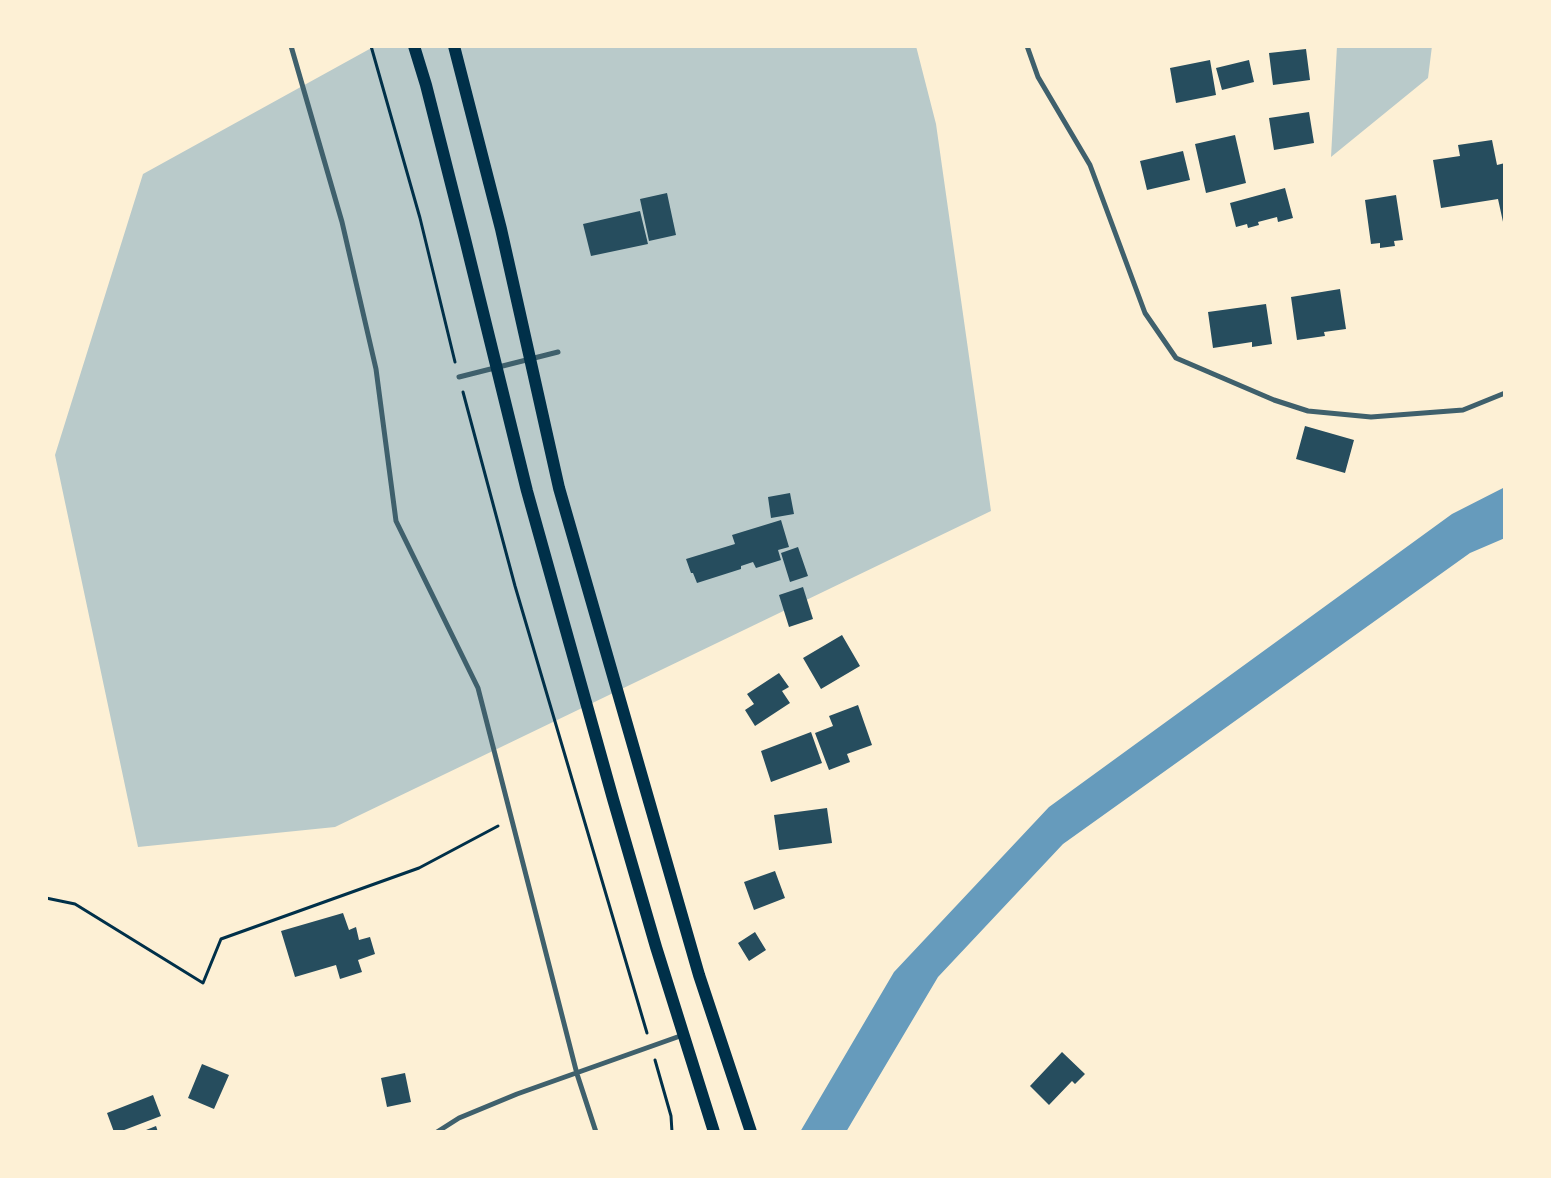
<!DOCTYPE html>
<style>
body{margin:0}
#map{position:relative;width:1551px;height:1178px;overflow:hidden;background:#fdf0d5;font-family:"Alegreya Sans",sans-serif}
canvas{display:block}
.frame{position:absolute;inset:0;border:48px solid #fdf0d5;pointer-events:none}
</style>
<div id="map">
<canvas width="1551" height="1178"></canvas>
<div class="frame"></div>
</div>
<script>
const c = document.querySelector('canvas').getContext('2d');
c.lineJoin = 'round';
function fillPath(path, color) { c.fillStyle = color; c.fill(path, 'evenodd'); }
const poly = rows => new Path2D(rows.map(r => 'M' + r).join(''));
function stroke(path, color, width, dash) { c.strokeStyle = color; c.lineWidth = width; c.lineCap = dash ? 'butt' : 'round'; c.setLineDash(dash || []); c.stroke(path); }
fillPath(poly([
 [375,46,916,46,936,124,991,511,335,827,138,847,55,455,143,174],
 [1337,46,1432,46,1428,78,1331,157]
]), '#b9caca');
fillPath(poly([
 [1505,487,1505,538,1470,553,1063,844,938,977,846,1132,800,1132,894,972,1049,807,1452,514]
]), '#669bbc');
fillPath(poly([
 [1306,49,1310,80,1273,85,1269,53],
 [1210,60,1216,95,1176,103,1170,68],
 [1249,60,1254,82,1222,90,1216,68],
 [1309,112,1314,143,1274,150,1269,118],
 [1235,135,1246,183,1206,193,1195,144],
 [1492,140,1497,165,1505,163,1505,231,1498,199,1441,208,1433,160,1460,156,1458,145],
 [1183,151,1190,180,1147,190,1140,161],
 [1285,188,1293,218,1278,222,1277,217,1258,222,1259,225,1248,228,1247,224,1236,227,1230,203],
 [667,193,676,235,649,241,640,199],
 [1396,195,1403,240,1394,241,1395,246,1380,248,1380,243,1371,244,1365,200],
 [640,211,648,244,591,256,583,224],
 [1340,289,1346,329,1324,332,1325,336,1297,340,1291,297],
 [1266,304,1272,344,1252,347,1252,342,1213,348,1208,312],
 [1305,426,1354,440,1345,473,1296,459],
 [790,493,794,514,771,518,768,497],
 [781,520,789,547,778,550,781,560,756,568,753,562,741,566,741,569,697,583,693,573,691,573,686,559,735,544,732,535],
 [798,547,808,576,790,582,781,553],
 [803,587,813,619,789,627,779,595],
 [842,635,860,666,821,689,803,658],
 [779,673,789,687,782,691,790,703,755,726,745,710,754,704,747,694],
 [858,705,872,745,847,754,850,762,829,770,815,733,833,726,829,716],
 [811,732,822,763,771,782,761,751],
 [827,808,832,843,779,850,774,815],
 [775,871,785,898,754,910,744,882],
 [343,913,349,930,356,927,359,940,370,937,375,954,358,960,362,972,340,979,336,965,295,977,281,931],
 [755,932,766,950,749,961,738,943],
 [1062,1052,1085,1074,1075,1084,1072,1081,1049,1105,1030,1086],
 [202,1064,229,1075,214,1109,188,1098],
 [405,1073,411,1102,387,1107,381,1078],
 [153,1095,161,1116,119,1132,114,1132,107,1113],
 [156,1126,158,1132,141,1132]
]), '#264d5e');
stroke(poly([
 [371,46,420,218,455,362],
 [463,392,515,586,647,1033],
 [46,898,75,904,203,983,221,939,419,868,498,826],
 [655,1060,671,1116,672,1132]
]), '#003049', 3);
stroke(poly([
 [291,46,342,222,376,369,396,521,478,688,577,1074,596,1132],
 [1027,46,1038,77,1090,165,1145,313,1176,358,1274,400,1308,411,1371,417,1463,410,1505,393],
 [459,377,558,352],
 [437,1132,459,1118,517,1094,683,1035]
]), '#3f606c', 5);
stroke(poly([
 [414,46,426,85,465,239,527,491,613,799,656,947,714,1132],
 [454,46,501,229,559,488,699,975,751,1132]
]), '#003049', 12);
</script>
